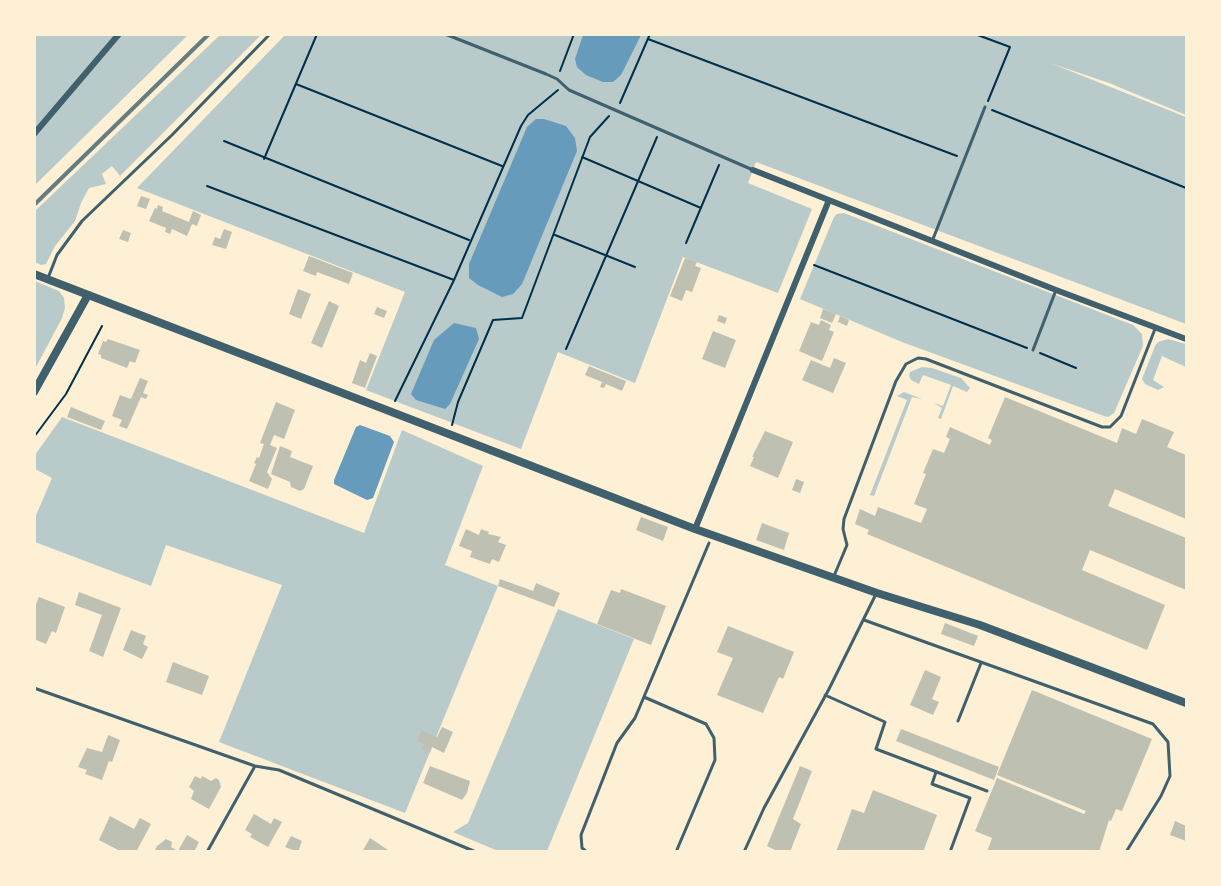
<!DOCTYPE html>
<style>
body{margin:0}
#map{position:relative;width:1221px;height:886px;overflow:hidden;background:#fdf0d5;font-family:Lora,serif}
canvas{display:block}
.frame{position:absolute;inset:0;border:36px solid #fdf0d5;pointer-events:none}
</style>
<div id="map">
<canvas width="1221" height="886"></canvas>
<div class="frame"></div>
</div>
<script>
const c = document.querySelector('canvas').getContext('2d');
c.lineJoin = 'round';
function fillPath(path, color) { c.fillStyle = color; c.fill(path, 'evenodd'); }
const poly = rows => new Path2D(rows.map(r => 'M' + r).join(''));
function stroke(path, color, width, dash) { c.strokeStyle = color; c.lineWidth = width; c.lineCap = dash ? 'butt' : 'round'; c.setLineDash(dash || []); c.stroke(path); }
fillPath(poly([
 [35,35,188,35,35,185,34,143,36,141,34,140],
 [220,35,261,35,120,176,112,166,102,174,106,184,89,188,81,203,75,221,55,246,46,264,41,265,35,262,35,211],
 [285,35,1186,35,1186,115,1109,83,1050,63,1186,117,1186,324,756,162,748,183,812,209,778,293,683,257,635,383,558,352,521,449,366,390,405,292,137,188],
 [844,213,1133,325,1142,334,1143,346,1114,413,1108,417,1104,416,902,342,800,299,834,217,837,214],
 [35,281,59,291,64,298,65,308,62,318,35,369],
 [1168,339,1186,344,1186,367,1162,356,1153,380,1164,387,1158,390,1145,384,1142,379,1155,346,1158,342],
 [922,367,932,368,961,378,970,388,967,392,953,386,941,419,938,418,942,408,934,403,943,406,951,385,923,375,919,384,911,380,909,376,910,372],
 [904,392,922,399,912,397,874,496,870,495,907,400,897,396],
 [62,417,364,533,402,430,483,466,445,565,498,586,405,813,219,742,282,585,166,545,151,586,35,542,34,520,52,478,35,469,35,455],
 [558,609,634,639,547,851,498,851,453,832,468,823]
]), '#b9caca');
fillPath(poly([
 [583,35,583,34,641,35,621,75,613,82,603,82,586,75,577,67,575,59],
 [536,119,544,119,566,126,575,138,577,151,522,284,513,294,502,297,478,285,469,278,469,264,527,127],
 [454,323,476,328,479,339,450,404,445,409,416,400,411,394,434,340],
 [360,425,390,436,394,442,373,498,367,500,334,484,334,480,356,427]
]), '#669bbc');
fillPath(poly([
 [141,196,150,199,146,209,137,206],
 [158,205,163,207,162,211,189,222,193,211,201,215,197,226,192,224,187,236,172,229,170,234,165,232,166,228,149,221,155,208,157,209],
 [224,229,232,232,226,249,212,245,215,237,220,239],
 [123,230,131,233,128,242,119,239],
 [309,256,353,273,349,284,317,272,316,276,303,271],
 [685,258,697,262,695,266,701,268,692,292,686,290,682,301,670,296],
 [298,289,311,294,301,319,289,314],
 [329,301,339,306,322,348,311,343],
 [377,307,387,311,384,318,374,314],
 [823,309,836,314,832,323,820,318],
 [719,315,727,318,725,324,717,321],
 [840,316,849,320,847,326,838,322],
 [821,320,831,325,829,330,834,332,822,361,799,351,811,322,819,325],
 [713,331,736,340,725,368,702,359],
 [108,339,140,350,135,363,130,361,127,368,101,358,101,355,98,354,103,341,106,342],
 [370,353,377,356,365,388,352,383,360,360,366,363],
 [834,358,846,363,833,393,802,380,811,360,830,368],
 [589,366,626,381,622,391,606,384,604,388,600,387,602,382,585,375],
 [140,378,148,381,143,393,148,395,146,399,141,397,127,429,119,426,122,420,112,416,120,395,131,399],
 [1005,397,1117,443,1122,428,1136,434,1142,419,1174,432,1167,447,1186,455,1186,519,1115,489,1108,506,1186,538,1186,590,1090,550,1082,570,1165,605,1147,650,867,534,869,530,855,524,860,509,875,516,878,507,921,523,927,509,914,504,926,474,923,473,933,449,944,453,950,439,946,437,950,427,990,445,992,440,988,438],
 [276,402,295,410,284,439,274,435,270,445,277,448,267,472,272,479,268,489,249,481,256,464,254,463,257,457,259,458,264,444,260,443],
 [71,407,105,421,101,430,67,417],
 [765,431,793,442,778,478,750,466,754,457,752,457],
 [280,446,292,451,290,457,313,466,304,489,300,491,291,487,290,482,271,474],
 [796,479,804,482,800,493,792,490],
 [641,517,668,527,663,541,636,530],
 [762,523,789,533,784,550,756,540],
 [466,529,479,535,481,529,489,532,488,534,501,537,498,542,506,545,499,562,492,559,490,564,470,557,472,551,459,546],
 [500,579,533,591,536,583,560,593,554,607,498,586],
 [621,589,666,606,651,645,597,624,611,590,620,593],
 [79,592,121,608,103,657,89,651,102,615,75,605],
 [39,597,65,607,56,633,52,631,46,644,34,639,34,609],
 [945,623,978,636,974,646,941,634],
 [728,626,794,652,783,679,779,677,763,713,717,695,733,658,717,652],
 [131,630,146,636,143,644,148,647,142,659,123,650],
 [173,662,209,676,202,695,166,682],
 [925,670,941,677,932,699,939,702,933,715,910,705],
 [1032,690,1152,739,1122,811,1116,809,1111,821,1109,820,1099,852,987,852,992,838,975,831,997,778,1084,814,1086,811,997,775],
 [442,727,453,732,444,753,432,747,430,753,422,749,425,744,417,741,422,730,437,737],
 [901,729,999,767,994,780,896,741],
 [108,735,120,740,112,762,109,761,102,780,85,774,87,770,78,767,87,748,102,752],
 [430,766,470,781,467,793,462,800,423,783],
 [800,766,812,771,793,819,801,824,790,852,779,852,767,846],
 [195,776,201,779,202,776,211,781,216,778,219,780,221,787,209,809,191,799,194,791,189,787],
 [873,790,937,815,923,852,836,852,852,809,864,813],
 [254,814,271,824,274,818,282,822,268,847,250,837,252,834,245,830],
 [110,816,134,829,140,818,151,824,136,852,122,852,99,840],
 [1175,821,1186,826,1186,841,1170,835],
 [187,835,199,842,194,852,154,852,157,846,166,839,172,842,171,847,178,851],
 [291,836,302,841,298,852,285,847],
 [370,838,391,852,362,852]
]), '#bec0b2');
stroke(poly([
 [975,34,1010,47,988,101],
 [648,39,957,156],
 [560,71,574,34],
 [296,84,502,166],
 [620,103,650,34],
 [992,110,1186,188],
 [224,141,469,240],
 [582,157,701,208],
 [264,159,317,34],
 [207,186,454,280],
 [555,235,635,267],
 [686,243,719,165],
 [814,265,1027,348],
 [566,349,657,137],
 [1040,353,1076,368],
 [395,401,454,280,521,126,528,115,558,90],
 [452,425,458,402,493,320,522,318,590,137,609,116],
 [34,437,66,394,102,326]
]), '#003049', 2);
stroke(poly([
 [445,34,546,74,557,79,569,90,753,170],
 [933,239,985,107],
 [48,278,57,255,82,221,172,135,270,34],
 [1033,350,1056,290],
 [834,576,847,545,843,529,844,519,896,381,906,364,918,358,926,359,1102,427,1110,427,1121,416,1155,329],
 [864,620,1153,724,1168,742,1170,776,1161,796,1126,852],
 [34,688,255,766,279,770,476,852],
 [825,695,885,722,876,749,987,791],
 [644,697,706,724,714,738,715,760,676,852],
 [958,721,981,663],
 [936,772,932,784,970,798,950,852],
 [207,852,255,766],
 [587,852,582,848,581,835,617,743,635,718,709,543],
 [744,852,764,808,829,689,876,594]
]), '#3f606c', 3);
stroke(poly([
 [34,134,119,34],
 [753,170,1056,290,1186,339],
 [695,529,829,200]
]), '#3f606c', 6);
stroke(poly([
 [34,274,695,529,877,593,980,625,1186,703],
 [34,392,88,295]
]), '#3f606c', 8);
stroke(poly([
 [34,205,209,34]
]), '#657d81', 4);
</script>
